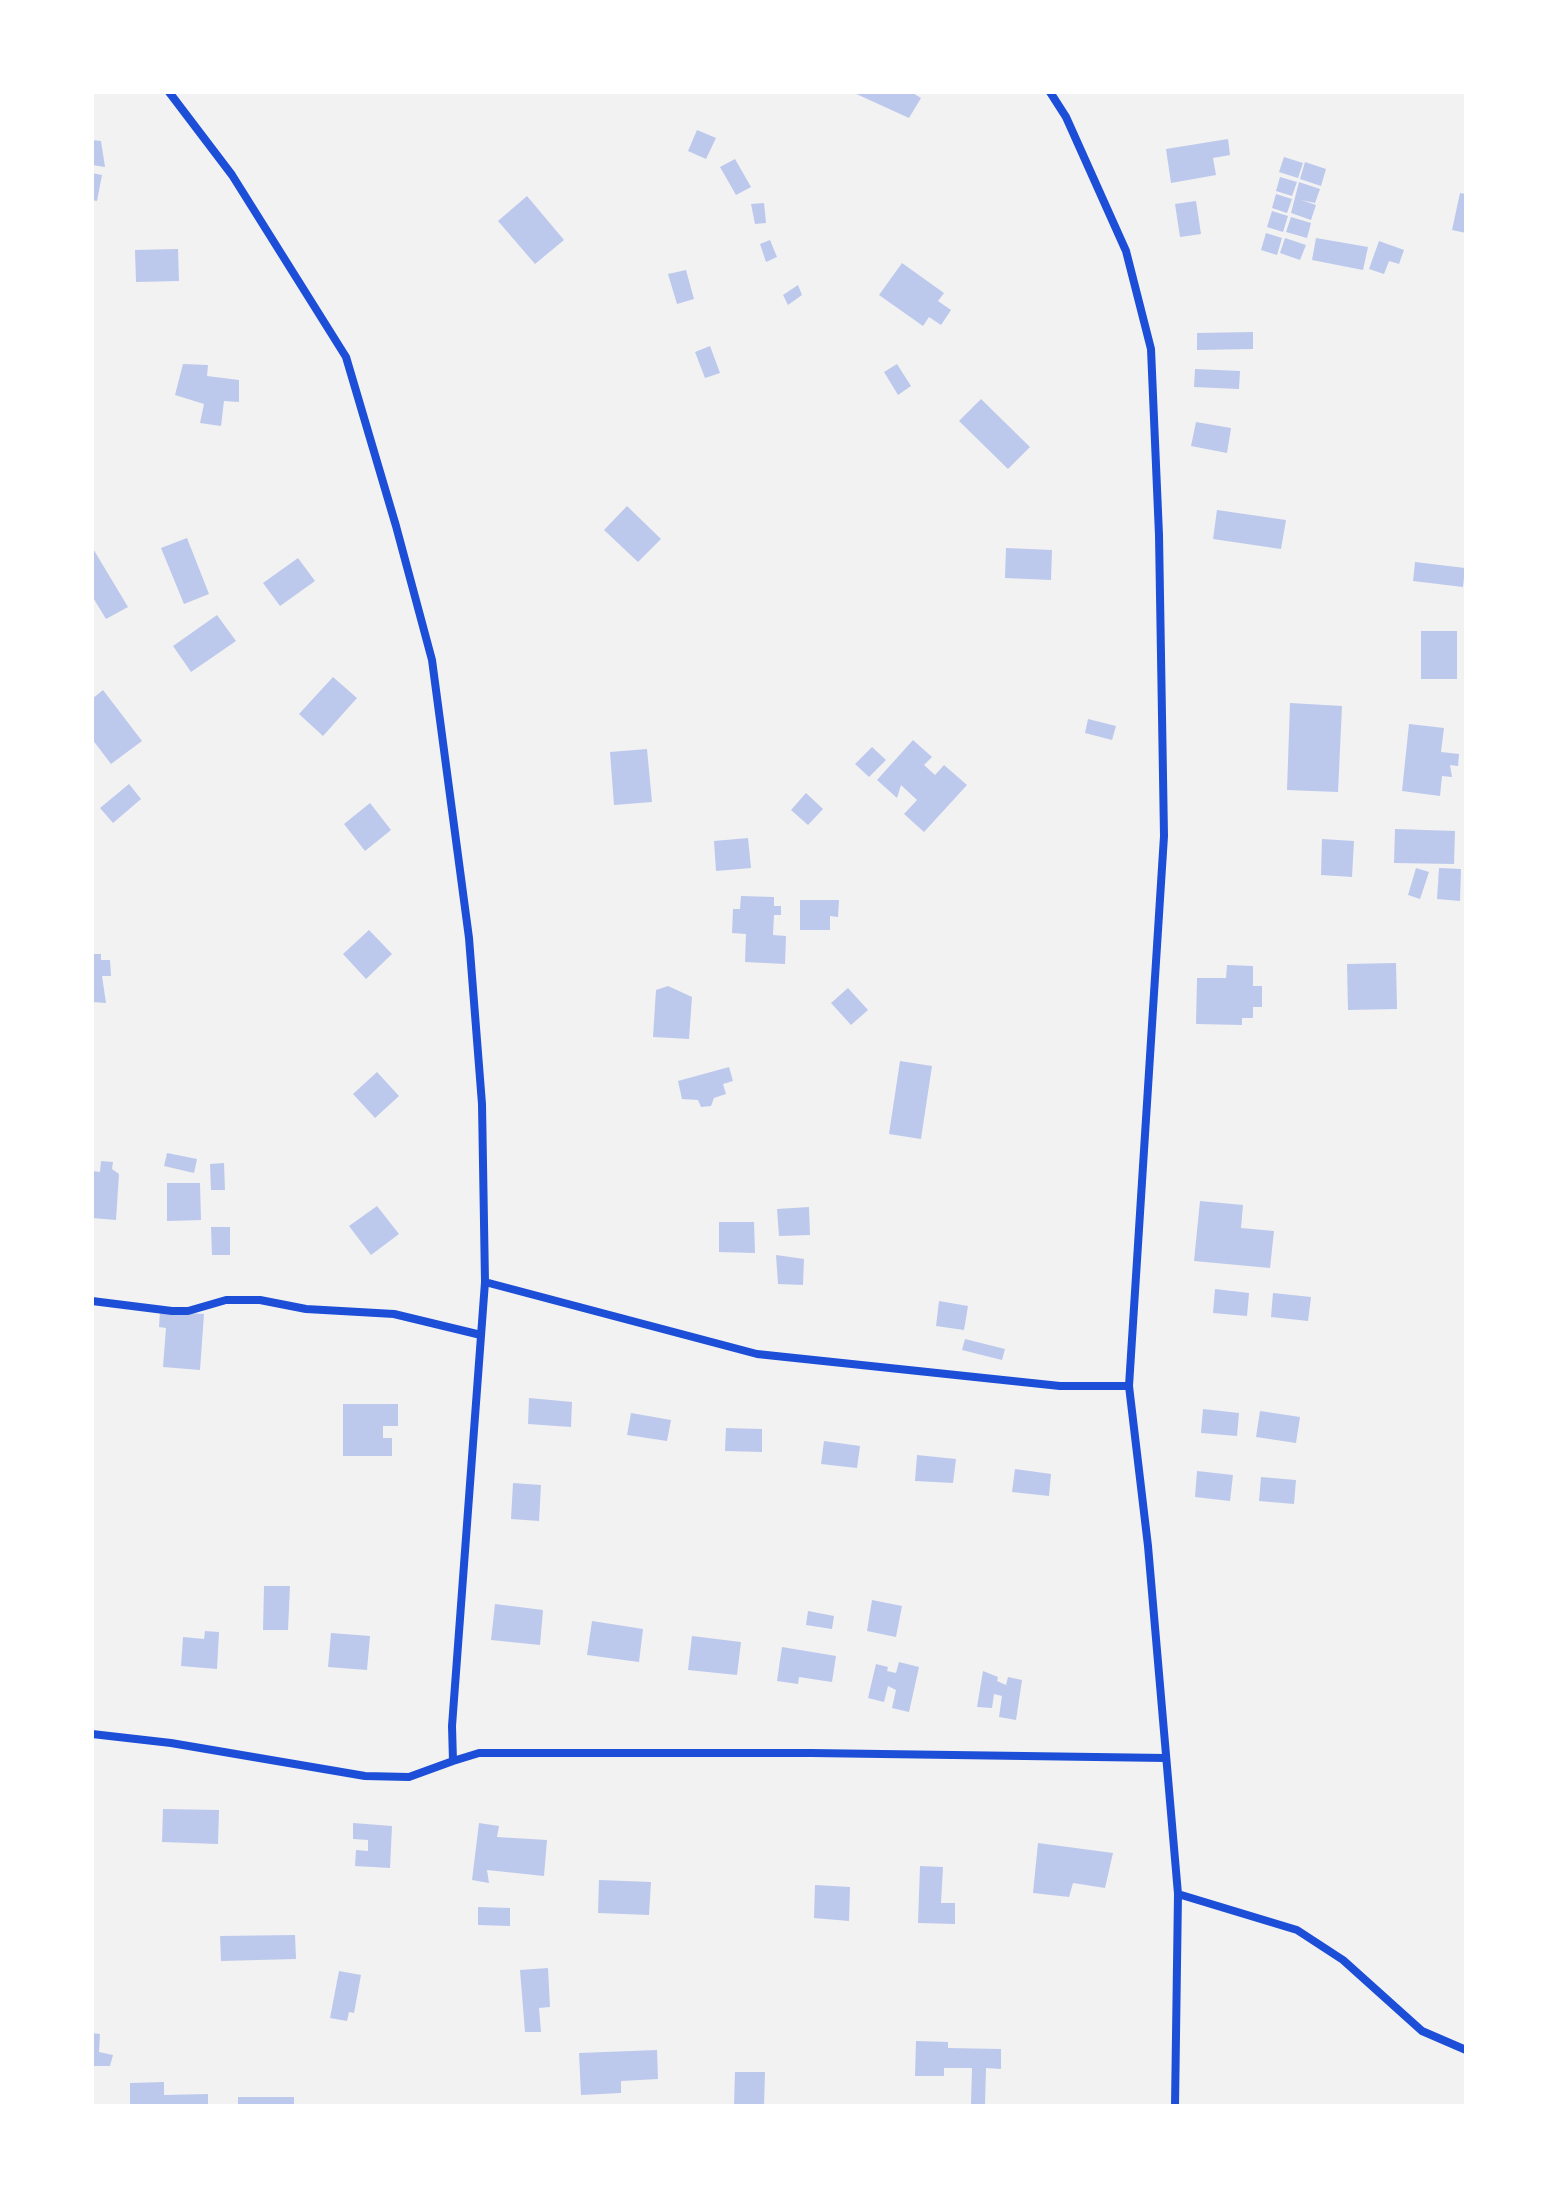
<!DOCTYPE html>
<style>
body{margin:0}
#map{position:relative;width:1558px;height:2198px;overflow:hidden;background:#f2f2f2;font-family:"Noto Sans",sans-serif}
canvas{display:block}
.frame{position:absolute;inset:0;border:94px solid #fff;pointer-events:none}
</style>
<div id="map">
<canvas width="1558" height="2198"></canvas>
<div class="frame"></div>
</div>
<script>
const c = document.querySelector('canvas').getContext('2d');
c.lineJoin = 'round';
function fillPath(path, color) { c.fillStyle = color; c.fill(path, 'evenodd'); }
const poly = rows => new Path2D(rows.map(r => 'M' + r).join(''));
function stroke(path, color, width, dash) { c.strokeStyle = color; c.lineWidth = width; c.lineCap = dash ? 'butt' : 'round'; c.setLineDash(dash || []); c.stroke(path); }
fillPath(poly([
 [852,92,911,92,921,98,909,118],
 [697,130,716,138,706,159,688,151],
 [1228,139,1230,155,1213,158,1216,175,1171,183,1166,149],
 [92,140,101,141,105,167,92,165],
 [1284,157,1303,163,1298,178,1279,172],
 [735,159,751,187,736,195,720,167],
 [1305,162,1326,169,1321,186,1300,179],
 [92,173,102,175,97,201,92,200],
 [1280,177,1297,182,1292,196,1276,191],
 [1299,182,1320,189,1315,203,1301,200,1316,205,1311,220,1291,213],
 [1460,193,1466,194,1466,233,1452,230],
 [1276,194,1292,199,1287,213,1272,208],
 [527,196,564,240,535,264,498,221],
 [1196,201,1201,234,1180,237,1175,204],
 [764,203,766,223,755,224,751,204],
 [1272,211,1288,216,1283,232,1267,227],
 [1291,217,1311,223,1307,238,1286,232],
 [1266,233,1282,238,1277,255,1261,250],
 [1285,238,1306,245,1300,260,1280,253],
 [1316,238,1368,247,1363,270,1312,260],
 [770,240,777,257,766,262,760,244],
 [1379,241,1404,250,1399,264,1389,261,1384,274,1369,269],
 [178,249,179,281,136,282,135,250],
 [902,263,944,293,938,301,951,310,941,325,929,317,923,326,879,295],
 [686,270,694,299,677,304,668,274],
 [798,285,802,295,788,305,783,295],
 [1253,332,1253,349,1197,350,1197,333],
 [710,346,720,373,705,378,695,352],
 [183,364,208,365,207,376,239,380,239,402,224,401,221,426,200,423,204,404,175,395],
 [897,364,911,386,898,395,884,372],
 [1195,369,1240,371,1239,389,1194,387],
 [981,399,1030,447,1008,469,959,421],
 [1196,422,1231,428,1227,453,1191,446],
 [627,506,661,539,638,562,604,530],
 [1217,510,1286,520,1281,549,1213,539],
 [187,538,209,594,184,604,161,548],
 [92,547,128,607,106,619,92,596],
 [1006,548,1052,550,1051,580,1005,578],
 [298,558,315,581,280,606,263,583],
 [1415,562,1465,568,1463,587,1413,581],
 [217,615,236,641,191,672,173,646],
 [1421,631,1457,631,1457,679,1421,679],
 [333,677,357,698,323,736,299,714],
 [103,690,142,741,111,764,92,739,92,699],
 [1290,703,1342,706,1338,792,1287,790],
 [1088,719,1116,726,1112,740,1085,733],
 [1409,724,1444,728,1441,752,1459,754,1458,766,1450,765,1452,777,1442,776,1440,796,1402,791],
 [913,740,932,757,924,765,935,775,944,765,967,785,924,832,904,814,917,800,901,785,897,798,877,780],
 [872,747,886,760,869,777,855,764],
 [647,749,652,802,614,805,610,752],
 [129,784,141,799,113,823,100,808],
 [806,793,823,809,808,825,791,810],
 [370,803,391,830,365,851,344,824],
 [1395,829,1455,831,1454,864,1394,863],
 [748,838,751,868,716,871,714,841],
 [1322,839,1354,841,1352,877,1321,875],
 [1416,868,1429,872,1420,899,1408,895],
 [1439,868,1461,869,1460,901,1437,899],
 [741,896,774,897,774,906,781,906,781,915,774,915,773,935,786,936,785,964,745,962,746,934,732,933,733,909,740,909],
 [800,900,839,900,838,917,830,916,830,930,800,930],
 [369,930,392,954,366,979,343,954],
 [92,954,101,954,101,960,110,960,111,976,102,976,106,1003,92,1002],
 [1396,963,1397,1009,1348,1010,1347,964],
 [1227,965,1253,966,1253,986,1262,986,1262,1007,1253,1007,1253,1018,1242,1018,1242,1025,1196,1024,1197,978,1226,978],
 [668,986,692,997,689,1039,653,1037,656,990],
 [848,988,868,1010,851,1025,831,1003],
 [900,1061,932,1066,921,1139,889,1134],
 [729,1067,733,1081,723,1084,726,1094,714,1098,711,1106,701,1107,698,1100,682,1099,678,1081],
 [377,1072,399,1096,375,1118,353,1094],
 [167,1153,197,1159,194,1173,164,1166],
 [101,1161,113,1162,112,1169,119,1174,116,1220,92,1218,92,1171,100,1172],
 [224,1163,225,1190,211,1190,210,1164],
 [167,1183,200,1183,201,1220,167,1221],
 [1200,1201,1243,1205,1241,1228,1274,1231,1270,1268,1194,1261],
 [377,1206,399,1234,371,1255,349,1226],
 [809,1207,810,1235,779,1236,777,1209],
 [719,1222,754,1222,755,1253,719,1252],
 [211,1227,230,1227,230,1255,212,1255],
 [776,1255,804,1259,803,1285,778,1284],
 [1215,1289,1249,1293,1247,1316,1213,1313],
 [1273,1293,1311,1297,1308,1321,1271,1317],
 [939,1301,968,1306,964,1330,936,1326],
 [160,1311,204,1314,200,1370,163,1367,166,1328,159,1327],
 [965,1339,1005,1349,1002,1360,962,1350],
 [529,1398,572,1402,571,1427,528,1424],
 [343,1404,398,1404,398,1426,383,1426,383,1438,392,1438,392,1456,343,1456],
 [1203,1409,1239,1413,1237,1436,1201,1433],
 [1260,1411,1300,1417,1296,1443,1256,1437],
 [631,1413,671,1420,667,1441,627,1435],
 [726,1428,762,1429,762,1452,725,1451],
 [824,1441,860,1446,857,1468,821,1464],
 [917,1455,956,1459,953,1483,915,1481],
 [1015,1469,1051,1474,1049,1496,1012,1492],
 [1197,1471,1233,1475,1230,1501,1195,1497],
 [1261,1477,1296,1480,1294,1504,1259,1501],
 [513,1483,541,1485,539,1521,511,1519],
 [264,1586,290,1586,288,1630,263,1630],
 [872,1600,902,1606,896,1637,867,1631],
 [495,1604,543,1610,540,1645,491,1640],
 [808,1611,834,1616,832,1629,806,1625],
 [592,1621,643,1629,639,1662,587,1655],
 [205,1631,219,1632,217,1669,181,1666,183,1637,204,1639],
 [331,1633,370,1636,367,1670,328,1667],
 [692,1636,741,1642,737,1675,688,1670],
 [782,1647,836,1656,832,1682,799,1677,798,1684,777,1681],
 [899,1662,919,1667,909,1712,892,1708,896,1690,888,1686,884,1702,868,1698,876,1664,888,1667,887,1671,896,1673],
 [983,1671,998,1677,997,1681,1006,1685,1008,1677,1022,1680,1016,1720,999,1717,1002,1696,994,1694,992,1708,977,1707],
 [163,1809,219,1810,218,1844,162,1842],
 [353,1823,392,1826,390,1868,355,1866,356,1850,368,1851,368,1840,353,1839],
 [479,1823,499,1826,497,1837,547,1840,544,1876,487,1870,489,1883,472,1880],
 [1038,1843,1113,1853,1105,1888,1073,1883,1069,1897,1033,1893],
 [920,1866,943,1867,941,1903,955,1903,955,1924,918,1923],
 [599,1880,651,1882,649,1915,598,1913],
 [815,1885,850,1887,849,1921,814,1918],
 [478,1907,510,1908,510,1926,478,1925],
 [295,1935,296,1959,221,1961,220,1936],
 [548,1968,550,2007,539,2008,541,2032,525,2032,520,1970],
 [339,1971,361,1975,354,2013,349,2012,347,2021,330,2018],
 [92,2033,100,2034,99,2052,113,2055,110,2066,92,2066],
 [916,2041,948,2042,948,2048,1001,2049,1001,2069,986,2068,985,2104,971,2104,972,2068,944,2068,944,2076,915,2076],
 [657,2050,658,2079,621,2081,621,2093,581,2095,579,2053],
 [735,2072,765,2072,764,2106,734,2106],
 [164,2082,164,2095,208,2094,208,2106,130,2106,130,2083],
 [238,2097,294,2097,294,2106,238,2106]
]), '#bdc9ec');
stroke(poly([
 [169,92,232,175,346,357,396,526,432,660,469,938,482,1104,485,1282,757,1354,1060,1386,1129,1386],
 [1050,92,1066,117,1126,251,1151,349,1159,535,1164,836,1129,1386,1148,1546,1178,1894,1175,2106],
 [92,1301,172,1311,188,1311,226,1300,260,1300,306,1309,394,1314,481,1335],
 [92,1734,171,1743,365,1776,409,1777,453,1761,452,1726,485,1282],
 [453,1761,479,1753,811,1753,1166,1758],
 [1178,1894,1297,1930,1343,1960,1422,2031,1466,2050]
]), '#1d4ed8', 8);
</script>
